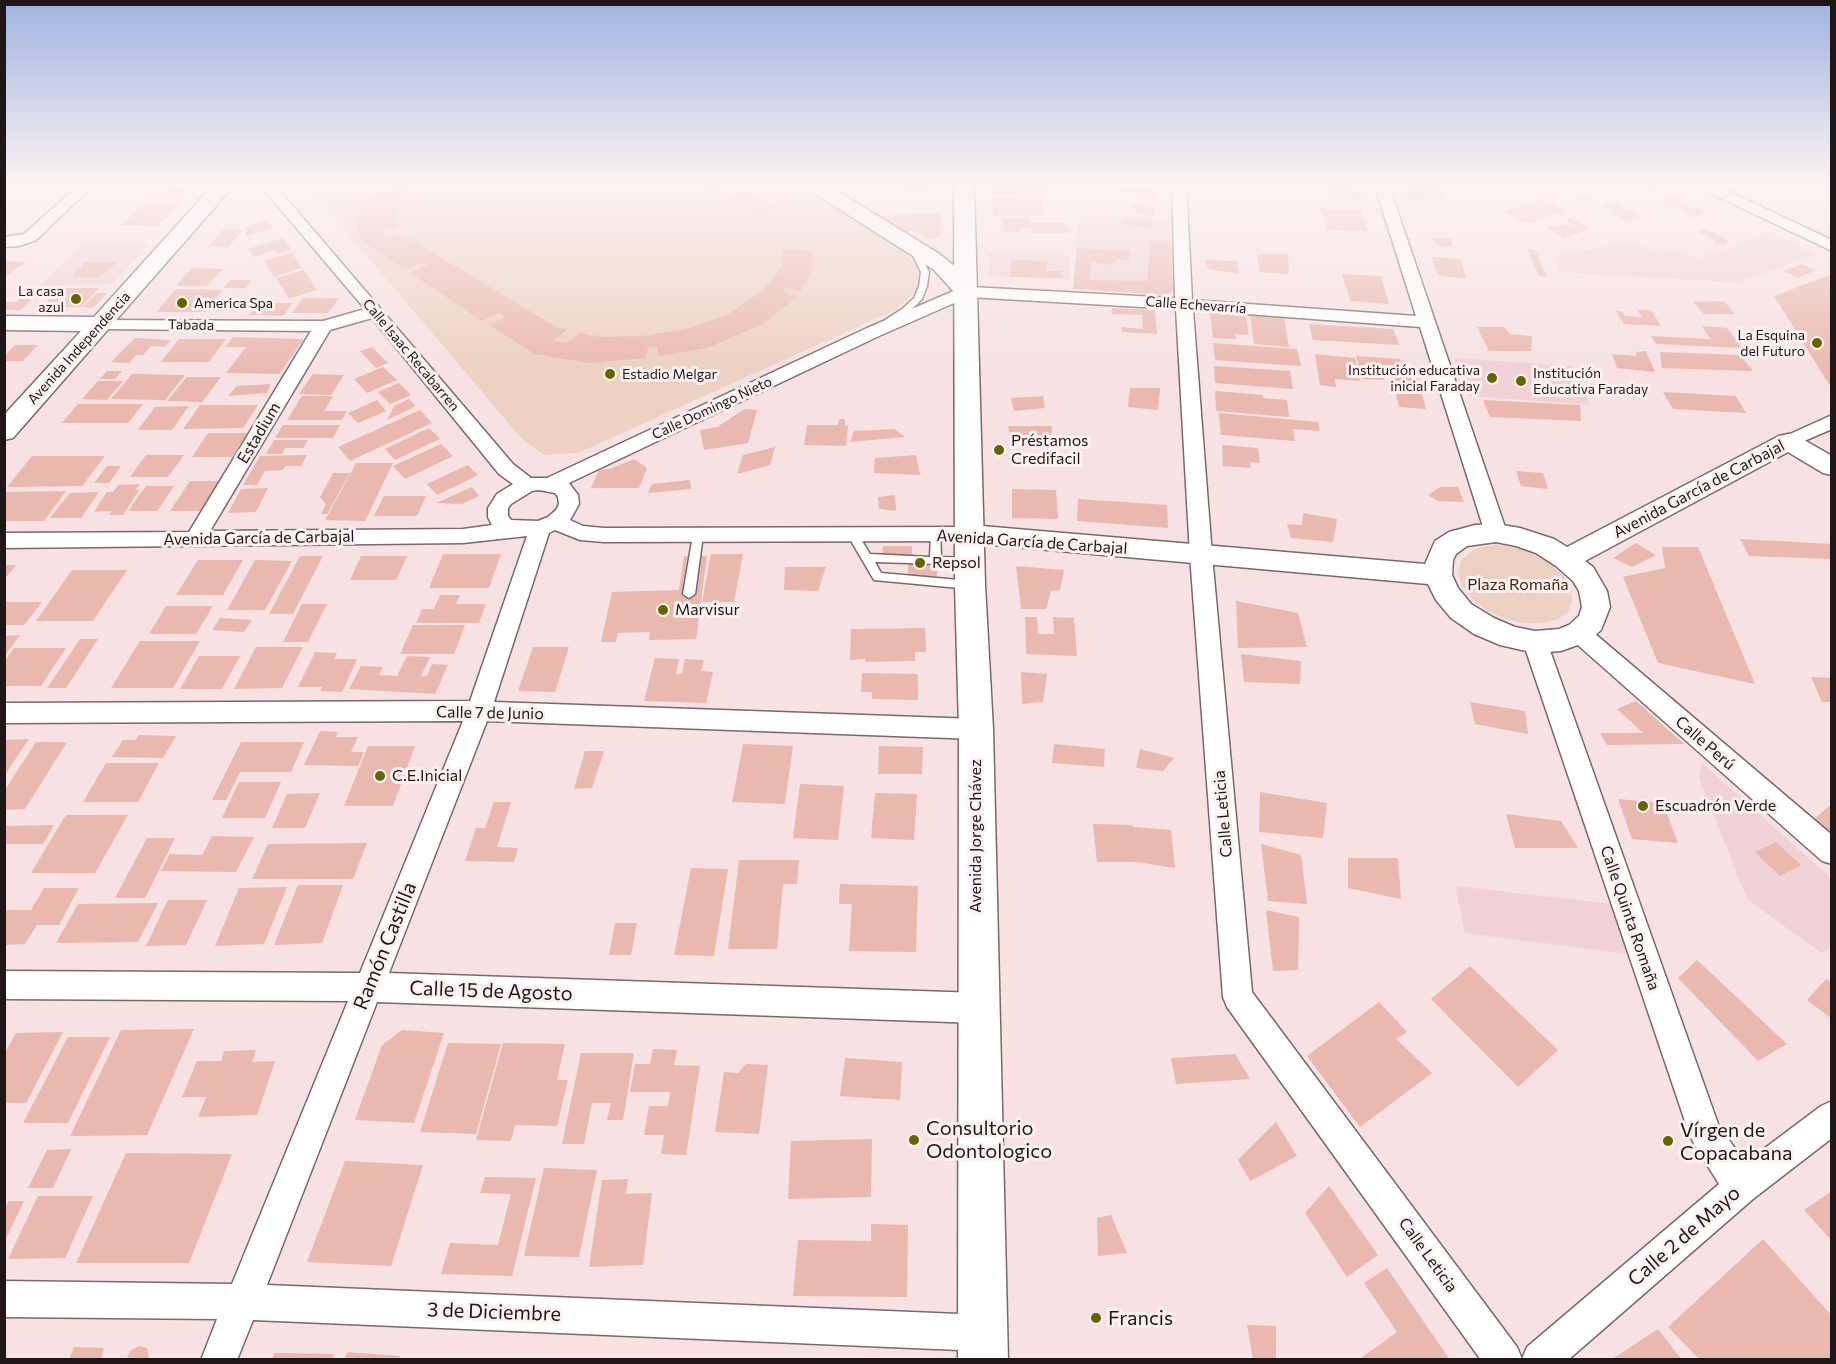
<!DOCTYPE html>
<meta charset="utf-8">
<style>
body{margin:0}
#map{position:relative;width:1836px;height:1364px;overflow:hidden;background:#f7e1e3;font-family:Commissioner,sans-serif}
canvas{display:block}
.frame{position:absolute;inset:0;border:6px solid #1e1617;pointer-events:none}
</style>
<div id="map">
<canvas width="1836" height="1364"></canvas>
<div class="frame"></div>
</div>
<script>
const c = document.querySelector('canvas').getContext('2d');
c.lineJoin = 'round';
function fillPath(path, color) { c.fillStyle = color; c.fill(path, 'evenodd'); }
const poly = rows => new Path2D(rows.map(r => 'M' + r).join(''));
function stroke(path, color, width, dash) { c.strokeStyle = color; c.lineWidth = width; c.lineCap = dash ? 'butt' : 'round'; c.setLineDash(dash || []); c.stroke(path); }
function label(font, color, halo, rows, align = 'center') {
  c.font = font + ' Commissioner,sans-serif'; c.lineWidth = 6; c.setLineDash([]); c.textBaseline = 'middle'; c.strokeStyle = halo; c.fillStyle = color; for (const [text, x, y, turn = 0] of rows) {
    c.save(); c.translate(x, y); c.rotate((+turn || 0) * Math.PI / 180); c.textAlign = isNaN(turn) ? turn : align; if (halo) c.strokeText(text, 0, 0); c.fillText(text, 0, 0); c.restore();
  }
}
fillPath(poly([
 [1079,213,1169,220,1173,291,1167,295,1073,289],
 [1771,231,1815,255,1741,281,1729,282,1560,272,1555,257,1632,241,1658,254,1672,248,1698,259],
 [150,243,112,284,40,286,82,245],
 [989,253,1069,255,1070,279,989,276],
 [1454,358,1572,366,1590,405,1469,396],
 [1702,763,1831,878,1831,947,1821,953,1747,899,1699,778],
 [1455,886,1614,904,1630,954,1465,933]
]), '#f0d2d6');
fillPath(poly([
 [305,183,795,183,905,251,919,272,914,292,897,309,578,453,544,455,522,439],
 [1497,545,1515,548,1534,554,1550,563,1563,575,1571,588,1572,601,1568,612,1556,620,1541,623,1522,623,1503,618,1485,609,1471,598,1462,585,1458,573,1461,561,1469,553,1481,547]
]), '#ecd0c1');
fillPath(poly([
 [383,183,413,183,393,212,398,227,384,231,386,238,402,234,556,327,567,330,553,341,567,343,580,333,601,337,643,336,689,328,729,314,764,289,782,267,783,249,813,250,812,269,800,292,786,287,783,292,797,297,763,324,707,348,658,356,658,346,648,347,646,358,589,363,535,354,489,325,505,317,498,313,482,321,410,273,428,265,422,262,405,270,361,240,356,219,367,198,375,191,391,191,394,187,378,187],
 [690,183,726,183,730,185,712,193],
 [901,183,933,183,932,193,900,193],
 [990,183,1048,183,1048,191,1037,191,1037,195,990,194],
 [1202,183,1237,183,1235,187,1202,186],
 [1324,183,1356,183,1363,200,1330,199],
 [1402,183,1438,183,1446,199,1408,200],
 [1630,183,1657,183,1667,187,1652,193],
 [168,186,188,186,176,197,159,197],
 [1120,187,1156,190,1155,199,1135,199,1136,193,1120,191],
 [742,190,777,205,760,214,725,198],
 [1582,192,1596,198,1585,203,1572,197],
 [1673,195,1682,200,1679,202,1692,208,1696,206,1707,213,1693,218,1679,210,1684,209,1675,205,1669,207,1658,202],
 [1543,198,1566,211,1531,223,1520,221,1504,211],
 [992,199,1042,199,1044,216,993,216],
 [147,201,183,202,157,226,120,225],
 [1615,201,1624,204,1619,206,1629,211,1633,210,1644,216,1627,221,1613,214,1619,212,1601,206],
 [1133,204,1154,205,1155,216,1136,214,1137,209,1131,208],
 [1321,209,1361,210,1367,231,1328,230],
 [941,213,940,237,929,239,913,231,904,232,876,216],
 [1002,218,1030,218,1031,223,1066,223,1069,233,1032,233,1032,228,1021,229,1021,232,1004,232],
 [1571,218,1590,229,1564,238,1547,228,1571,224,1565,220],
 [1124,219,1152,220,1151,227,1123,225],
 [264,220,273,227,246,237,246,227],
 [224,229,243,230,228,247,209,246],
 [1704,229,1729,240,1725,245,1714,243,1713,239,1698,232],
 [283,238,292,250,278,254,275,250,254,257,248,249],
 [1432,238,1451,238,1452,247,1438,246],
 [1150,240,1171,241,1173,291,1167,295,1073,289,1077,248,1129,251,1129,260,1117,259,1112,265,1091,262,1090,280,1147,281],
 [1527,249,1535,250,1547,277,1539,276],
 [292,252,302,268,274,277,264,261],
 [1257,254,1288,254,1289,274,1260,272],
 [1432,257,1461,259,1466,279,1437,275],
 [1011,260,1047,261,1047,271,1062,271,1062,278,1010,277],
 [1204,260,1237,261,1239,274,1209,269],
 [4,261,26,262,4,278],
 [86,262,118,262,98,278,71,277],
 [1801,264,1816,270,1798,278,1784,271],
 [192,268,223,269,207,286,176,286],
 [304,270,317,290,289,299,276,278],
 [1342,274,1381,276,1389,304,1350,301],
 [1832,274,1832,389,1774,296],
 [230,280,252,280,246,288,223,288],
 [60,288,99,288,81,307,41,307],
 [176,289,223,290,204,312,156,312],
 [97,293,107,293,93,308,83,307],
 [24,295,36,295,21,310,4,310,4,302,17,302],
 [303,298,339,298,328,313,292,313],
 [234,299,254,300,245,310,225,310],
 [1724,301,1735,314,1704,314,1693,302],
 [258,303,293,303,283,316,249,315],
 [1112,308,1155,310,1157,334,1122,332,1122,327,1143,329,1142,315,1112,314],
 [1637,310,1651,310,1661,326,1624,324,1616,311,1621,311,1625,316,1642,317],
 [1210,313,1246,315,1249,335,1235,334,1236,339,1213,338],
 [1250,316,1284,318,1289,347,1254,344],
 [1309,324,1393,329,1399,345,1313,340],
 [1702,326,1727,328,1742,348,1656,344,1651,336,1710,339],
 [1477,327,1504,327,1510,334,1532,336,1531,351,1489,351],
 [233,337,304,339,279,374,226,373,246,347,225,347],
 [135,338,171,340,164,347,151,346,143,355,136,355,129,363,111,362],
 [179,339,226,339,209,362,161,362],
 [1213,343,1297,349,1301,366,1215,360],
 [15,345,38,345,23,361,4,361,4,356],
 [372,347,388,363,376,368,360,351],
 [1646,351,1655,372,1617,368,1612,354,1637,356,1636,352],
 [1660,352,1740,355,1753,371,1662,368],
 [1315,354,1355,358,1360,381,1335,379,1336,387,1320,385],
 [1356,356,1400,359,1403,371,1381,369,1384,380,1362,379],
 [1214,366,1290,371,1293,389,1215,383],
 [383,367,397,380,367,393,354,379],
 [107,371,122,371,115,379,100,379],
 [132,374,185,375,165,400,111,399],
 [313,374,344,375,331,395,299,394],
 [1391,375,1417,376,1426,409,1399,407],
 [187,377,221,377,202,402,167,401],
 [98,381,123,381,107,400,82,399],
 [399,383,411,395,390,404,378,392],
 [271,384,267,393,228,396,237,386],
 [1130,388,1160,388,1158,410,1128,407],
 [1215,391,1263,395,1263,398,1287,400,1289,417,1216,411],
 [1663,392,1736,396,1746,413,1673,409],
 [302,396,333,396,324,411,347,411,342,420,287,420],
 [1043,396,1045,408,1014,411,1011,398],
 [409,399,416,406,387,420,394,406],
 [377,400,386,411,358,423,348,413],
 [1483,400,1580,405,1581,421,1490,417],
 [78,404,143,404,128,423,62,423],
 [200,405,258,405,243,428,183,429],
 [189,406,172,430,138,430,155,407],
 [745,409,757,410,748,443,704,450,700,430,717,427],
 [420,410,432,423,350,461,338,447],
 [1219,413,1318,422,1320,431,1293,429,1295,441,1221,435],
 [839,419,845,419,845,426,848,426,846,446,804,445,807,425,838,425],
 [283,425,340,425,333,438,275,438],
 [1008,426,1052,426,1051,442,1011,442],
 [429,428,440,439,395,460,385,449],
 [894,429,905,437,850,442,854,431],
 [208,433,247,433,232,457,192,457],
 [274,440,308,440,303,448,285,448,282,454,266,454],
 [441,444,453,456,405,479,393,466],
 [1222,445,1258,448,1260,463,1250,462,1251,468,1223,466],
 [775,447,770,465,737,474,743,455],
 [146,455,184,455,168,477,130,477],
 [307,455,301,466,285,466,283,470,265,471,257,485,243,485,260,456],
 [916,455,920,475,874,473,875,458],
 [32,456,105,456,82,486,7,487],
 [634,459,647,468,639,488,591,488,599,470,610,469],
 [356,463,393,463,365,521,325,520],
 [468,465,478,475,437,495,427,484],
 [107,466,121,466,109,483,94,483],
 [1516,471,1543,473,1548,489,1521,486],
 [333,473,350,473,327,514,321,514,326,504,320,497],
 [690,480,691,489,648,493,652,484],
 [190,481,219,481,200,511,170,511],
 [140,484,135,490,139,490,123,515,109,515,112,511,94,512,107,492,113,492,118,485],
 [146,486,174,486,157,511,128,511],
 [472,487,479,496,462,504,436,503],
 [1440,487,1458,487,1464,502,1438,501,1428,495],
 [268,488,256,512,228,513,241,489],
 [1012,489,1056,490,1058,519,1012,518],
 [66,491,44,521,4,521,4,492],
 [99,492,81,518,50,518,70,493],
 [895,495,896,511,879,509,878,497],
 [384,496,426,496,417,516,374,516],
 [1078,499,1167,505,1168,528,1077,521],
 [1303,513,1337,519,1333,542,1291,538,1287,524,1302,525],
 [1740,539,1832,544,1832,559,1749,556],
 [1636,543,1656,555,1632,567,1613,558],
 [883,546,912,546,912,557,937,557,937,576,908,577,908,561,882,561],
 [1662,547,1698,547,1755,684,1658,663,1623,577,1665,568],
 [443,554,501,554,489,588,429,588],
 [711,554,743,554,734,602,702,602],
 [300,556,323,556,293,614,269,614],
 [361,556,407,556,396,580,350,580],
 [684,556,707,556,696,639,649,640,650,632,618,633,616,642,601,642,612,592,679,590],
 [198,560,243,560,223,595,176,595],
 [255,560,292,561,265,610,227,610],
 [4,565,16,565,4,580],
 [1016,566,1064,570,1060,590,1051,591,1046,609,1021,609],
 [785,567,826,567,818,591,784,590],
 [72,570,127,570,93,621,36,621],
 [440,595,460,595,456,604,486,604,479,623,416,623,422,609,434,609],
 [1236,601,1298,613,1307,647,1238,648],
 [4,602,42,602,24,625,4,625],
 [302,604,327,604,308,642,283,642],
 [166,606,213,606,196,634,149,634],
 [1025,617,1037,617,1038,634,1054,634,1053,617,1074,618,1077,656,1026,654],
 [220,618,252,620,244,632,212,630],
 [413,625,465,625,454,654,400,654],
 [925,628,926,652,915,652,915,661,865,662,865,659,850,660,851,629],
 [20,635,4,657,4,636],
 [80,639,98,639,66,688,47,688],
 [140,641,200,641,173,688,111,688],
 [256,647,303,647,282,688,234,689],
 [533,647,569,647,555,692,518,691],
 [14,648,66,648,41,686,4,686,4,662],
 [315,652,337,653,334,659,357,659,342,692,320,691,322,687,298,687],
 [1241,654,1301,661,1300,684,1244,682],
 [199,656,240,656,222,689,180,689],
 [407,656,430,657,421,676,427,676,432,664,448,665,435,694,349,689,361,666,383,667,379,675,397,676],
 [655,658,679,659,676,674,682,674,685,659,704,660,701,671,713,672,706,703,644,701],
 [1021,672,1047,674,1043,702,1022,704],
 [862,673,918,674,918,700,872,699,872,692,861,692],
 [1811,677,1832,678,1832,702,1822,702],
 [1636,701,1684,744,1607,745,1600,733,1643,733,1617,709],
 [1470,702,1525,711,1528,734,1475,724],
 [320,731,338,732,336,737,358,737,351,752,364,752,358,766,304,765],
 [139,735,176,736,163,758,112,757,123,740,136,740],
 [29,739,4,776,4,740],
 [36,742,67,742,25,809,5,810,5,790],
 [241,742,304,742,291,772,240,772,226,800,212,800],
 [743,744,793,746,785,804,732,802],
 [1054,744,1105,749,1104,767,1052,763],
 [368,746,415,746,393,806,344,806],
 [879,746,923,747,922,774,878,774],
 [1140,749,1174,758,1163,771,1136,768],
 [585,751,604,751,592,788,574,789],
 [106,763,159,763,138,802,83,802],
 [239,782,281,782,265,818,222,818],
 [800,784,844,786,838,840,793,838],
 [1260,792,1327,803,1323,838,1259,832],
 [320,793,305,828,272,828,287,794],
 [875,793,917,794,914,840,871,838],
 [1618,799,1663,803,1678,843,1632,839],
 [494,802,511,802,497,847,518,848,514,862,465,861,476,828,485,828],
 [1832,804,1832,834,1814,819],
 [1506,814,1561,821,1578,848,1515,848],
 [66,815,128,815,95,873,31,873],
 [1093,824,1132,825,1133,827,1171,830,1175,868,1137,862,1097,862],
 [54,825,43,844,4,844,4,826],
 [212,836,254,837,236,872,161,871,170,854,202,855],
 [147,838,175,838,145,898,115,898],
 [1776,842,1801,865,1780,876,1755,852],
 [367,843,353,879,252,879,268,844],
 [1261,844,1301,855,1307,904,1268,901],
 [1348,858,1398,858,1401,899,1348,888],
 [739,860,799,860,797,884,783,884,777,949,728,949],
 [691,868,728,869,714,956,674,955],
 [840,884,918,886,916,952,849,951,852,904,839,904],
 [298,885,343,885,322,943,274,945],
 [287,887,264,944,215,946,239,888],
 [44,888,79,888,59,925,37,925,25,944,4,945,4,910,31,910],
 [168,900,207,900,186,945,146,946],
 [158,903,138,942,56,943,78,904],
 [1266,910,1299,917,1298,970,1273,971],
 [615,923,637,923,631,955,609,955],
 [1697,960,1787,1044,1758,1061,1678,978],
 [1470,966,1558,1050,1518,1087,1431,999],
 [1826,979,1832,983,1832,1019,1807,1000],
 [1379,1002,1407,1032,1396,1039,1432,1073,1360,1127,1307,1056],
 [194,1029,147,1135,70,1136,121,1030],
 [402,1030,444,1033,414,1123,355,1120,382,1045],
 [63,1032,26,1103,4,1103,4,1054,16,1033],
 [68,1037,110,1037,68,1123,23,1123],
 [448,1043,501,1044,476,1134,420,1132],
 [503,1043,565,1044,557,1080,568,1080,557,1126,515,1125,511,1141,476,1140],
 [653,1049,677,1050,674,1065,700,1066,686,1155,661,1154,664,1135,644,1135,649,1106,668,1106,670,1092,630,1092,635,1064,650,1064],
 [256,1050,252,1062,275,1061,257,1115,198,1117,206,1097,182,1097,197,1061,221,1061,224,1051],
 [581,1053,634,1053,623,1120,607,1120,611,1103,592,1103,584,1144,562,1144],
 [1235,1054,1250,1079,1176,1084,1171,1058],
 [845,1058,902,1062,900,1100,840,1096],
 [746,1064,768,1065,759,1134,715,1132,724,1072,738,1073],
 [1276,1122,1297,1156,1250,1181,1238,1160],
 [872,1139,871,1197,788,1199,791,1141],
 [71,1149,53,1188,28,1188,47,1150],
 [126,1153,232,1154,189,1263,76,1263],
 [345,1161,423,1165,391,1266,307,1262],
 [544,1168,597,1170,579,1257,524,1256],
 [485,1177,536,1178,512,1276,441,1274,450,1243,498,1245,511,1194,480,1193],
 [628,1179,626,1194,652,1193,643,1265,589,1267,602,1180],
 [1329,1186,1378,1255,1347,1277,1305,1213],
 [1832,1191,1832,1241,1804,1210],
 [38,1196,93,1196,65,1258,8,1259],
 [9,1201,24,1201,4,1243,4,1209],
 [1111,1215,1127,1253,1098,1256,1097,1218],
 [871,1224,908,1225,907,1297,793,1296,798,1240,871,1241],
 [1763,1239,1832,1316,1832,1360,1700,1360,1668,1327],
 [1387,1268,1450,1360,1358,1360,1397,1332,1364,1283],
 [1247,1325,1276,1326,1276,1360,1253,1360],
 [1658,1329,1682,1360,1611,1360],
 [139,1346,147,1348,149,1360,126,1360,131,1350],
 [74,1347,104,1348,101,1360,69,1360],
 [347,1352,400,1356,399,1360,344,1360],
 [274,1353,334,1354,332,1360,272,1360]
]), '#e9b8af');
const service = poly([
 [798,183,807,183,940,266,961,290,954,292,934,270,925,264,929,272,927,286,922,299,908,313,891,324,885,324,885,320,902,309,914,298,919,286,921,272,913,256,798,183],
 [852,530,856,531,870,554,930,557,931,534,936,530,940,531,941,557,970,558,974,559,975,562,974,565,875,562,881,573,970,581,976,585,970,589,874,580,847,534,852,530],
 [698,531,703,535,695,594,689,598,683,594,693,535,698,531]
]);
const minor = poly([
 [81,183,96,183,36,240,19,246,4,247,4,237,24,234,81,183],
 [254,183,275,185,513,464,531,478,547,478,867,328,956,290,945,274,926,259,807,183,824,183,938,253,957,268,971,287,1175,298,1172,183,1186,183,1192,300,1416,316,1374,183,1388,183,1507,533,1504,538,1496,540,1488,538,1485,533,1420,327,1193,310,1212,555,1252,992,1517,1347,1522,1359,1527,1347,1719,1184,1694,1144,1689,1133,1523,642,1527,636,1535,633,1543,636,1547,642,1718,1124,1745,1163,1821,1106,1832,1101,1832,1138,1753,1199,1568,1360,1481,1360,1227,1007,1223,997,1190,555,1176,309,968,297,879,336,569,483,578,495,579,504,570,520,583,526,604,528,970,527,978,529,981,534,978,539,970,541,604,542,580,540,555,530,549,533,494,702,976,719,985,722,988,729,985,736,976,739,487,721,389,973,978,993,989,998,993,1008,989,1018,978,1023,377,1002,267,1285,983,1315,996,1320,1001,1333,996,1346,983,1351,253,1320,237,1360,201,1360,217,1319,4,1317,4,1281,232,1284,348,1001,4,999,4,971,360,973,463,721,4,723,4,703,470,701,527,536,463,543,4,548,4,533,189,532,311,331,101,329,95,328,92,324,95,320,323,321,365,309,265,191,254,183],
 [372,318,499,474,513,484,497,494,488,508,488,517,492,525,463,529,210,531,330,330,372,318],
 [539,490,555,493,558,497,559,504,556,510,548,517,538,521,511,520,508,516,508,508,511,504,532,491,539,490],
 [1693,183,1711,183,1832,240,1832,251,1695,186,1693,183],
 [1832,415,1832,429,1788,448,1781,446,1778,442,1781,438,1832,415],
 [1579,624,1587,627,1832,835,1832,864,1822,861,1571,639,1567,633,1571,627,1579,624]
]);
const tertiary = poly([
 [1788,434,1797,436,1832,456,1832,475,1823,473,1788,452,1585,561,1593,567,1607,591,1610,607,1601,630,1589,641,1561,651,1535,653,1500,645,1474,634,1451,618,1436,600,1428,584,970,543,961,541,957,534,961,527,970,525,1425,564,1435,541,1449,532,1475,525,1496,524,1520,528,1554,539,1567,547,1779,436,1788,434],
 [1496,542,1516,546,1536,553,1556,566,1573,581,1579,591,1582,607,1579,616,1569,625,1559,629,1535,631,1515,627,1494,618,1471,604,1458,588,1452,575,1453,560,1456,554,1467,546,1496,542]
]);
const secondary = poly([
 [215,183,236,183,13,438,4,440,4,415,81,331,4,330,4,316,94,317,215,183],
 [954,183,974,183,985,585,993,729,1008,1360,958,1360,959,729,955,585,954,183]
]);
stroke(service, '#7a686a', 3);
stroke(minor, '#7a686a', 3);
stroke(tertiary, '#7a686a', 3);
stroke(secondary, '#7a686a', 3);
fillPath(service, '#fff');
fillPath(minor, '#fff');
fillPath(tertiary, '#fff');
fillPath(secondary, '#fff');
const sky = c.createLinearGradient(0, 0, 0, 374);
sky.addColorStop(0, '#a1b3df');
sky.addColorStop(0.49, '#fbf2f2');
sky.addColorStop(1, '#fbf2f200');
c.fillStyle = sky;
c.fillRect(0, 0, 1836, 374);
for (const [x, y, r, color] of [
 [76,299,6,"#646500"],
 [182,303,6,"#646500"],
 [1817,343,6,"#646500"],
 [610,374,6,"#646500"],
 [1492,378,6,"#646500"],
 [1521,381,6,"#646500"],
 [999,450,6,"#646500"],
 [920,563,6,"#646500"],
 [663,610,6,"#646500"],
 [380,776,6,"#646500"],
 [1643,806,6,"#646500"],
 [914,1140,6,"#646500"],
 [1668,1141,6,"#646500"],
 [1096,1318,6,"#646500"]
]) { const dot = new Path2D(); dot.arc(x, y, r, 0, 2 * Math.PI); c.fillStyle = color; c.fill(dot); stroke(dot, '#fef1f2', 2); }
label('14px', '#1e1617', '#fef1f2', [
 ["La casa",64,291],
 ["azul",64,307],
 ["America Spa",194,303,"left"],
 ["La Esquina",1805,335],
 ["del Futuro",1805,351],
 ["Institución educativa",1480,370],
 ["inicial Faraday",1480,386],
 ["Institución",1533,373,"left"],
 ["Educativa Faraday",1533,389,"left"],
 ["Estadio Melgar",622,374,"left"]
], 'right');
label('14px', '#1e1617', '#fef1f2', [
 ["Calle Echevarría",1196,305,4],
 ["Tabada",191,325,1],
 ["Avenida Independencia",79,348,-48],
 ["Calle Isaac Recabarren",411,355,50],
 ["Calle Domingo Nieto",712,408,-25]
]);
label('16px', '#1e1617', '#fef1f2', [
 ["Estadium",259,433,-59],
 ["Avenida García de Carbajal",1699,489,-28],
 ["Avenida García de Carbajal",259,538,-1],
 ["Avenida García de Carbajal",1032,542,4],
 ["Calle 7 de Junio",490,713,1],
 ["Calle Perú",1705,743,41],
 ["Calle Leticia",1223,814,-95],
 ["Avenida Jorge Chávez",976,836,-90],
 ["Calle Quinta Romaña",1630,918,71],
 ["Calle Leticia",1428,1255,54]
]);
label('16px', '#1e1617', '#fef1f2', [
 ["Préstamos",1011,441],
 ["Credifacil",1011,459],
 ["Repsol",932,563],
 ["Marvisur",675,610],
 ["C.E.Inicial",392,776],
 ["Escuadrón Verde",1655,806]
], 'left');
label('16px', '#492107', '#fef1f2', [
 ["Plaza Romaña",1518,585]
]);
label('20px', '#1e1617', '#fef1f2', [
 ["Ramón Castilla",385,946,-68],
 ["Calle 15 de Agosto",491,991,2],
 ["Calle 2 de Mayo",1684,1236,-41],
 ["3 de Diciembre",494,1312,2]
]);
label('20px', '#1e1617', '#fef1f2', [
 ["Consultorio",926,1128],
 ["Odontologico",926,1151],
 ["Vírgen de",1680,1130],
 ["Copacabana",1680,1153],
 ["Francis",1108,1318]
], 'left');
</script>
